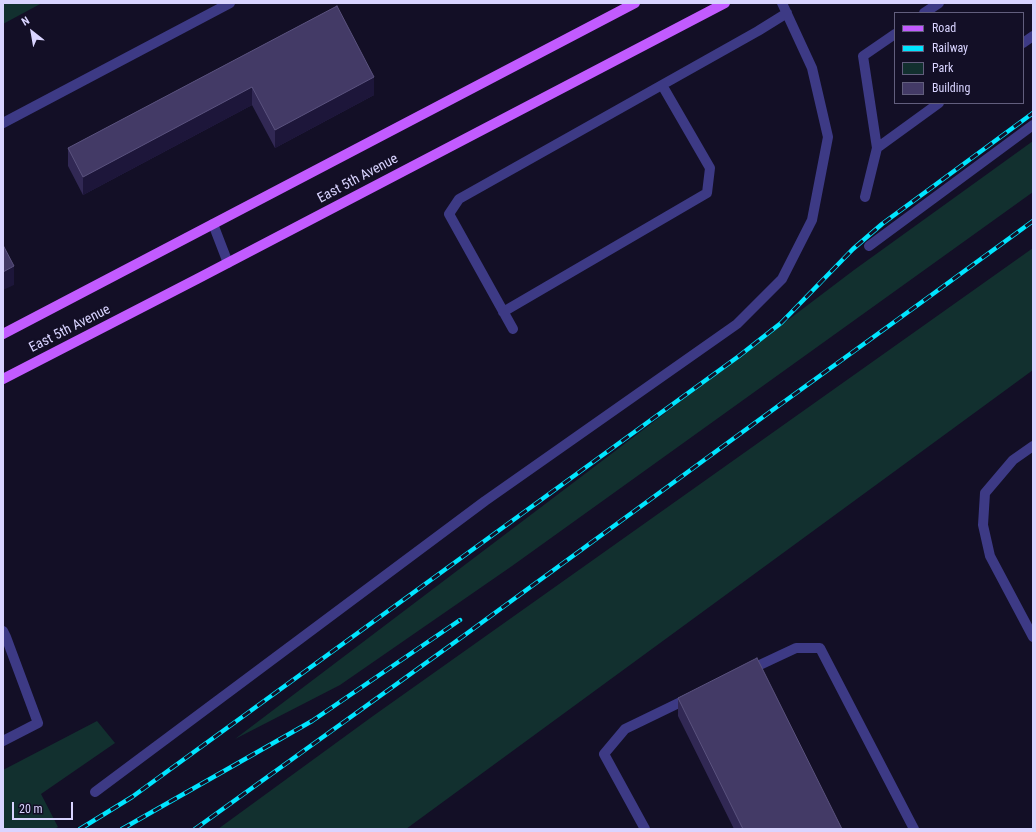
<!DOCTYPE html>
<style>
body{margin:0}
#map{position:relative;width:1036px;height:832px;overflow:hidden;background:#130f26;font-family:"Roboto Condensed",sans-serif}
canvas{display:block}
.frame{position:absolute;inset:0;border:4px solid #d9d4ff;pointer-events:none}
.legend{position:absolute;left:894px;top:12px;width:130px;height:92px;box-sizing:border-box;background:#130f26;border:1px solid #625e7d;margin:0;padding:5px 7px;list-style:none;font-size:12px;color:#d9d4ff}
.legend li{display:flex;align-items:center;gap:8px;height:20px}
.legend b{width:20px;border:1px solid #625e7d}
.north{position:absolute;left:12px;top:12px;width:40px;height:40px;-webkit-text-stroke:3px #130f26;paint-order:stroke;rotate:329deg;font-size:11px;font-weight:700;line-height:16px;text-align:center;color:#d9d4ff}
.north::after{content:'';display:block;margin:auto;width:14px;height:18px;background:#d9d4ff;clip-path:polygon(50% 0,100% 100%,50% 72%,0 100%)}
.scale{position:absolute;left:12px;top:802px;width:61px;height:18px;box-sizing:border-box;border:2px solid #d9d4ff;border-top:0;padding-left:5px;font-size:12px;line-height:14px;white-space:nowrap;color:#d9d4ff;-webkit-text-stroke:3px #130f26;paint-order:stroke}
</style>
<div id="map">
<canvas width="1036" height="832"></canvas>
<div class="frame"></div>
<ul class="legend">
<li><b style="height:5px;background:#c25bff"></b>Road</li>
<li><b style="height:5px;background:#00e5ff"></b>Railway</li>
<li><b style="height:11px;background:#12302f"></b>Park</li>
<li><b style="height:11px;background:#433a66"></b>Building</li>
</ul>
<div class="north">N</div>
<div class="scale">20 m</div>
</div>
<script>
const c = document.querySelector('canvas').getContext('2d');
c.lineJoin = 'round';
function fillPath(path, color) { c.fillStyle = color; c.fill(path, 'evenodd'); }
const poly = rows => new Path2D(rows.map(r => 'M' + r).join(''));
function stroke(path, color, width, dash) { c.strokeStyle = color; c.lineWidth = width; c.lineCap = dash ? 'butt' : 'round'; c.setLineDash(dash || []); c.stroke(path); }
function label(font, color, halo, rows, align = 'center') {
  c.font = font + ' "Roboto Condensed",sans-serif'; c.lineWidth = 4; c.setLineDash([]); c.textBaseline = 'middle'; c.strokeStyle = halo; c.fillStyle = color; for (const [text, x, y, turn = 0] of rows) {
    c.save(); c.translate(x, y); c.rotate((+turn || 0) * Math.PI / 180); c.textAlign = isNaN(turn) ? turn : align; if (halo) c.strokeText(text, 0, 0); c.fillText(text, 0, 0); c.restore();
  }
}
fillPath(poly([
 [3,3,42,3,3,24],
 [1033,141,1033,192,512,566,340,685,235,739,854,270],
 [1033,248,1033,370,406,829,218,829,373,716],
 [97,721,115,743,41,794,58,827,54,829,3,829,3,770]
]), '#12302f');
stroke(poly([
 [924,13,939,3],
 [895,34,863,56,877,148,939,103],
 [1023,43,1033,36],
 [3,123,230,3],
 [865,197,877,148],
 [213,224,228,263],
 [869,246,1033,125],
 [503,312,707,193,710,168,662,85],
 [513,329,449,214,459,199,758,31,787,13],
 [1033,446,1013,460,985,493,983,525,990,556,1033,637],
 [3,631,6,637,38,723,3,741],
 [749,670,796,648,820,648,914,829],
 [95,792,485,501,737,324,782,279,812,220,828,137,812,68,782,3],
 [645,829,604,754,625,729,689,698]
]), '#3d3a85', 10);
stroke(poly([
 [3,334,635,3],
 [3,379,197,279,725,3]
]), '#c25bff', 10);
const rail = poly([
 [80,829,132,797,739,356,781,323,853,249,882,224,1033,113],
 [122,829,312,721,460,620],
 [195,829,462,637,774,409,926,299,1033,221]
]);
stroke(rail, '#00e5ff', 4.5);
stroke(rail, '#130f26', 3, [9]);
fillPath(poly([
 [337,6,374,95,275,148,252,105,83,195,68,166,68,148],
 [678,698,842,829,734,829,678,716]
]), '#312854');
fillPath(poly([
 [374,77,374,95,275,148,275,130],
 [252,87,252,105,83,195,83,177],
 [14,266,14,285,3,290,3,272]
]), '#1d163a');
const building = poly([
 [337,6,374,77,275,130,252,87,83,177,68,148,337,6],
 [3,245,14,266,3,272,3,245],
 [757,658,842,829,743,829,678,698,757,658]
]);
fillPath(building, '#433a66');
stroke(building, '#5a527e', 1);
label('14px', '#d9d4ff', '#130f26', [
 ["East 5th Avenue",358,179,-28],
 ["East 5th Avenue",70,329,-27]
]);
</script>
